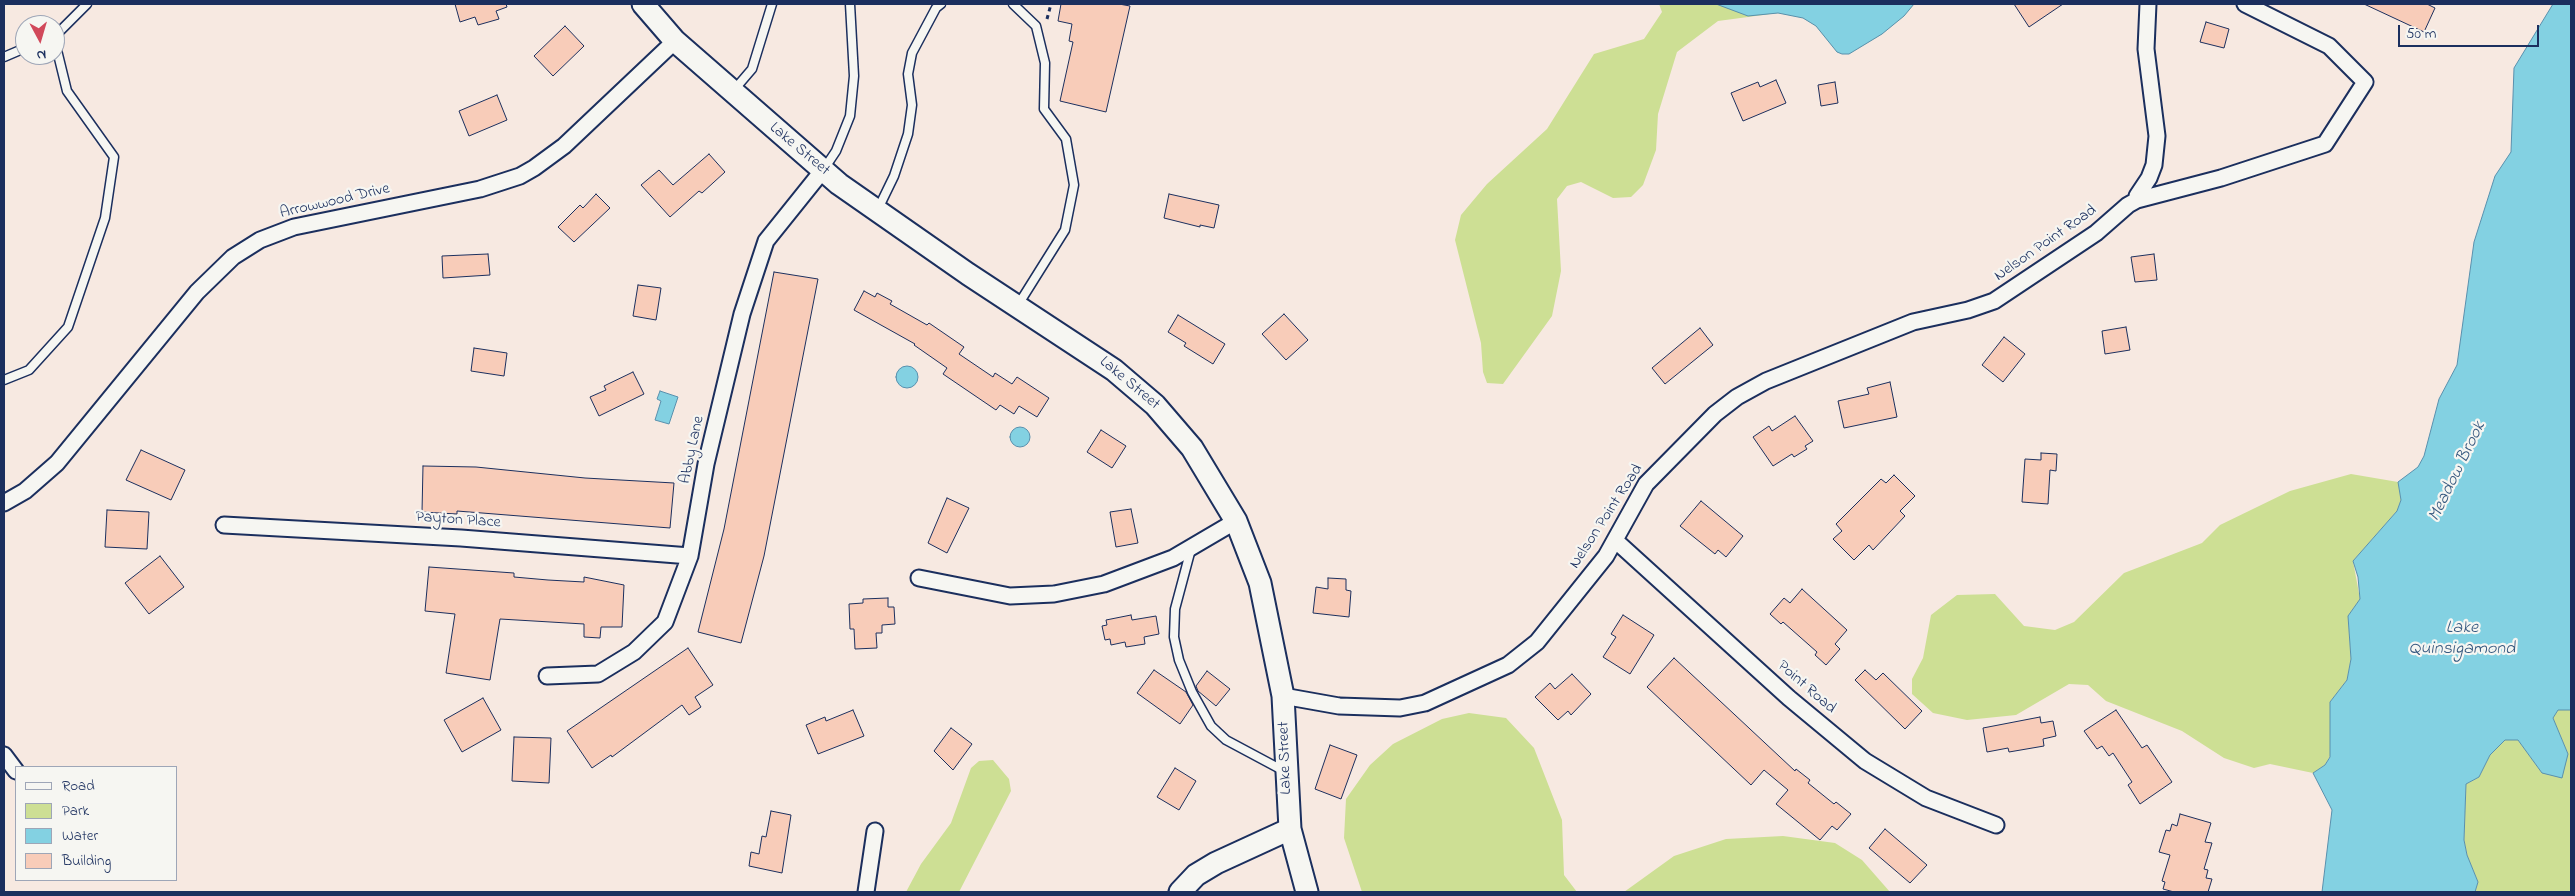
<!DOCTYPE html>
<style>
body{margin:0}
#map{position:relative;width:2575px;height:896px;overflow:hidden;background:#f7e9e1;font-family:"Indie Flower",sans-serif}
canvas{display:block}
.frame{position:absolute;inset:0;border:5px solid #1b2f5e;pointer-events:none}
.legend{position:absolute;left:15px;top:766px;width:162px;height:115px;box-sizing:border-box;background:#f6f6f2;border:1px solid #9ea6b7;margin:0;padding:6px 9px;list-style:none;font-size:15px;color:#1b2f5e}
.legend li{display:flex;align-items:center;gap:10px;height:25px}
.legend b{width:25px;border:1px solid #9ea6b7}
.north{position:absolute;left:15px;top:15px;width:50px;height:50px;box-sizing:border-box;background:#f6f6f2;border:1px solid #9ea6b7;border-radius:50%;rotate:174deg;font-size:14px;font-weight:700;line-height:20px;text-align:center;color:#1b2f5e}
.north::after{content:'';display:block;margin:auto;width:18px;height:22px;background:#d1495b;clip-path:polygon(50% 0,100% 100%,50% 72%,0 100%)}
.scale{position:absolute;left:2398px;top:25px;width:141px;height:22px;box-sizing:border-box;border:2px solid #1b2f5e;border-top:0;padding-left:6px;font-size:15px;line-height:18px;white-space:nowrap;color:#1b2f5e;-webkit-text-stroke:4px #f6f6f2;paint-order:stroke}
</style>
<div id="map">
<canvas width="2575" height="896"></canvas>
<div class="frame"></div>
<ul class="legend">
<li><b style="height:6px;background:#f6f6f2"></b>Road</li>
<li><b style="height:14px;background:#cddf94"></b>Park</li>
<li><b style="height:14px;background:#83d1e2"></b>Water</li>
<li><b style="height:14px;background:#f8ccb9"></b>Building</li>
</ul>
<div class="north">N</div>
<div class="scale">50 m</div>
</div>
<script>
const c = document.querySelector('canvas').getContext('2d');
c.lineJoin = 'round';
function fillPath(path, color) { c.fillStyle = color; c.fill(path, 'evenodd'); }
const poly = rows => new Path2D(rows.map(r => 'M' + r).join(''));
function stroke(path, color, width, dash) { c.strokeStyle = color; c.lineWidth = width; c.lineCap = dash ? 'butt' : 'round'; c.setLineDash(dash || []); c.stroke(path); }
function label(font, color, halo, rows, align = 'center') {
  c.font = font + ' "Indie Flower",sans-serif'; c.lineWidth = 4.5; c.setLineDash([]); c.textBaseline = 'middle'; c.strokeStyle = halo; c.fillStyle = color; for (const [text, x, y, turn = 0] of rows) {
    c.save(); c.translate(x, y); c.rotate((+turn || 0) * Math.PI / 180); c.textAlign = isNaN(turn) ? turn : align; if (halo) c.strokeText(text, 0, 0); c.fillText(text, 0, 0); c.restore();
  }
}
fillPath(poly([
 [1659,4,1914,4,1904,16,1882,34,1849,54,1837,52,1816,26,1803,18,1778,13,1718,21,1677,52,1658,114,1656,150,1643,185,1631,197,1613,198,1581,182,1567,186,1557,199,1561,271,1552,316,1503,384,1487,383,1483,372,1481,343,1455,240,1461,215,1487,184,1547,129,1594,54,1644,39,1662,12],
 [2351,474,2398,482,2401,500,2397,511,2353,561,2360,599,2348,616,2351,659,2347,680,2330,702,2330,756,2325,765,2313,773,2270,764,2254,768,2224,758,2182,731,2106,701,2088,685,2069,684,2016,715,1967,720,1933,713,1912,694,1912,679,1923,658,1931,615,1957,595,1995,594,2024,626,2055,630,2074,622,2124,573,2202,543,2220,525,2290,491],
 [2558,710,2571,710,2571,892,2475,892,2478,882,2467,855,2464,840,2466,784,2479,777,2490,755,2505,740,2518,740,2542,773,2568,754,2553,718],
 [1469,713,1506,718,1534,748,1562,820,1564,875,1577,892,1362,892,1344,838,1346,799,1370,765,1393,744,1442,719],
 [993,760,1009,779,1011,791,959,892,906,892,921,864,951,823,971,768,979,761],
 [1783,836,1835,843,1862,860,1890,892,1624,892,1674,856,1726,839]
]), '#cddf94');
const water = poly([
 [1716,4,1914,4,1904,16,1882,34,1849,54,1842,54,1837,52,1816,26,1803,18,1778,13,1748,16,1716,4],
 [2553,4,2571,4,2571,710,2558,710,2553,718,2568,754,2562,778,2542,773,2518,740,2505,740,2490,755,2479,777,2466,784,2464,840,2467,855,2478,882,2475,892,2322,892,2332,810,2313,773,2325,765,2330,757,2330,702,2347,680,2351,659,2348,616,2360,599,2358,577,2353,561,2397,511,2401,500,2398,482,2418,467,2424,456,2439,399,2457,365,2474,242,2495,176,2511,152,2514,68,2553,4],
 '896 377a11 11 0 1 1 22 0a11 11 0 1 1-22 0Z',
 [660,391,678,397,669,424,655,420,661,401,657,399,660,391],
 '1010 437a10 10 0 1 1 20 0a10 10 0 1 1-20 0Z'
]);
fillPath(water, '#83d1e2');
stroke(water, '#5990ad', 1);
const building = poly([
 [455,4,506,4,507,7,496,11,499,19,478,25,475,17,460,22,455,4],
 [1061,4,1119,4,1130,6,1106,112,1060,101,1073,42,1069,41,1072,24,1058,21,1061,4],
 [2014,4,2063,4,2029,27,2014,4],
 [2364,4,2427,4,2435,8,2424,32,2364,4],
 [2206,22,2229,29,2224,48,2200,42,2206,22],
 [565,26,584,46,553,76,534,56,565,26],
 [1776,80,1786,103,1743,121,1731,93,1758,82,1760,87,1776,80],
 [1835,82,1838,103,1821,106,1818,85,1835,82],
 [497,95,507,120,469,136,459,111,497,95],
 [709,154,725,172,702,193,699,191,670,217,641,185,659,170,673,185,709,154],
 [596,194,610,208,574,242,558,227,580,205,583,208,596,194],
 [1169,194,1219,205,1214,228,1200,225,1200,227,1164,218,1169,194],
 [488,254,490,275,443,278,442,256,488,254],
 [2154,254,2157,280,2135,282,2131,257,2154,254],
 [774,272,818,279,764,556,741,643,698,632,724,529,774,272],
 [638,285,661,288,656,320,633,316,638,285],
 [864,291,875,297,877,293,892,301,890,304,927,325,929,323,964,347,959,354,993,377,995,373,1012,384,1017,377,1049,398,1037,417,1019,406,1014,414,1000,405,996,410,943,374,947,368,914,345,915,344,854,310,864,291],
 [1284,314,1308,340,1286,360,1262,334,1284,314],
 [1178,315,1225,344,1213,364,1184,346,1186,343,1168,332,1178,315],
 [2126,327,2130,350,2105,354,2102,331,2126,327],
 [1700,328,1713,345,1665,384,1652,368,1700,328],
 [2004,337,2025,354,2003,382,1982,365,2004,337],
 [474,348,507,353,504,376,471,371,474,348],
 [633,372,644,394,599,416,590,397,606,390,604,386,633,372],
 [1890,382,1897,417,1844,428,1838,401,1869,394,1867,388,1890,382],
 [1795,416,1813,441,1805,446,1807,449,1794,457,1792,454,1773,466,1753,437,1769,426,1772,431,1795,416],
 [1101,430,1126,446,1112,468,1087,452,1101,430],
 [141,450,185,470,171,500,126,480,141,450],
 [2041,453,2057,454,2056,471,2050,470,2048,504,2022,502,2025,459,2041,460,2041,453],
 [423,466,476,467,585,478,674,483,670,528,457,511,457,514,422,512,423,466],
 [1894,475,1915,496,1900,511,1905,516,1873,550,1869,545,1854,560,1833,539,1842,531,1836,524,1881,479,1886,483,1894,475],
 [947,498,969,508,947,553,928,543,947,498],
 [1701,501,1743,536,1726,557,1718,550,1715,554,1680,526,1701,501],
 [1131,509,1138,543,1116,547,1110,512,1131,509],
 [107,510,149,512,147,549,105,547,107,510],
 [160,556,184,587,149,614,125,583,160,556],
 [429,567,514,573,514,577,548,580,584,582,584,577,624,585,622,627,601,627,600,638,584,637,584,624,500,619,490,680,446,673,455,614,425,611,429,567],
 [1328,578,1346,579,1346,590,1351,591,1349,617,1313,613,1316,587,1328,589,1328,578],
 [1802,589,1847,630,1835,644,1840,649,1826,665,1815,655,1817,652,1783,622,1781,624,1770,614,1784,598,1790,603,1802,589],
 [888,598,888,607,894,607,895,624,882,625,882,633,876,633,877,648,855,649,854,629,850,629,849,604,863,603,863,599,888,598],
 [1131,615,1132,620,1156,616,1159,634,1144,637,1145,644,1126,647,1125,642,1111,645,1110,639,1105,640,1102,626,1107,625,1106,620,1131,615],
 [1623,615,1654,635,1630,674,1603,657,1616,637,1611,634,1623,615],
 [688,648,713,685,695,697,701,707,689,715,682,705,612,757,611,755,592,768,567,731,688,648],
 [1674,658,1795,771,1796,769,1810,780,1808,783,1834,804,1836,802,1851,814,1837,830,1832,826,1820,840,1776,804,1788,790,1764,770,1751,785,1647,687,1674,658],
 [1154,670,1186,692,1193,705,1180,724,1137,693,1154,670],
 [1865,670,1876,680,1883,673,1922,711,1905,729,1855,680,1865,670],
 [1207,671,1230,689,1216,706,1198,691,1196,686,1207,671],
 [1572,674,1591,694,1571,715,1568,711,1558,720,1535,697,1550,683,1555,689,1572,674],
 [483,698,501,730,462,752,444,720,483,698],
 [853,710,864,736,818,754,806,725,825,717,826,721,853,710],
 [2116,710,2142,748,2147,745,2172,782,2140,804,2128,785,2132,782,2113,753,2109,756,2102,746,2097,749,2084,731,2116,710],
 [2040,717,2041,723,2053,721,2056,736,2043,739,2044,746,2009,752,2008,748,1987,752,1983,728,2040,717],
 [951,728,972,744,953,770,934,751,951,728],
 [514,737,551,738,549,783,512,781,514,737],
 [1330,745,1357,755,1341,799,1315,789,1330,745],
 [1175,768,1196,781,1179,810,1157,797,1175,768],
 [771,811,791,815,782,873,749,866,751,852,759,854,762,836,766,837,771,811],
 [2180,814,2211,823,2205,842,2212,843,2204,869,2208,870,2206,878,2212,879,2208,892,2174,892,2163,889,2165,882,2162,881,2170,855,2159,852,2166,830,2170,831,2172,824,2177,826,2180,814],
 [1885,829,1927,865,1910,883,1869,848,1885,829]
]);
fillPath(building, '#f8ccb9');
stroke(building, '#1b2f5e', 1);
const service = poly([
 [1013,4,1036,26,1045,63,1044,109,1066,139,1074,185,1065,230,1018,305],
 [55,36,87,4],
 [4,57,25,48],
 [734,90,752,69,772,4],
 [824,169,836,151,850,116,854,76,850,4],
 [878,209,894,176,908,134,912,105,908,74,912,53,936,8,941,4],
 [4,380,29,370,68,327,105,218,114,157,67,91,55,42],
 [1191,549,1175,609,1174,637,1179,660,1192,692,1211,726,1226,740,1284,771]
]);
const minor = poly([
 [2148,4,2146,49,2157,136,2154,165,2149,178,2137,196,2137,200,2221,178,2325,144,2365,82,2329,46,2245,4],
 [4,503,25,491,57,463,197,292,233,257,260,240,294,227,480,189,520,176,534,168,564,146,675,41],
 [224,525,461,538,690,556],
 [1616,541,1789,698,1865,761,1926,798,1996,825],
 [919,578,1010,596,1054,594,1104,584,1173,558,1236,521],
 [547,676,598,674,634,652,665,622,690,556,706,464,742,314,766,241,823,170],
 [1283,696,1339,706,1400,708,1425,703,1508,665,1537,642,1606,556,1646,484,1715,414,1737,397,1766,381,1913,322,1968,310,1994,301,2096,233,2128,205,2137,200],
 [4,755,16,771],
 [866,892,875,831]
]);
const secondary = poly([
 [643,4,675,41,839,184,968,274,1114,370,1155,405,1192,448,1236,521,1260,583,1283,696,1290,829,1307,892],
 [1180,892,1196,875,1216,863,1290,829]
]);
stroke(service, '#1b2f5e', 11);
stroke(minor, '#1b2f5e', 19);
stroke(secondary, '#1b2f5e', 25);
stroke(poly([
 [1047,19,1051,4]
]), '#1b2f5e', 3, [4, 4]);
stroke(service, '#f6f6f2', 8);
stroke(minor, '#f6f6f2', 15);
stroke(secondary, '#f6f6f2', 21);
label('16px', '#1b2f5e', '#f6f6f2', [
 ["Lake Street",799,150,40],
 ["Arrowwood Drive",335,202,-13],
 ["Nelson Point Road",2046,244,-35],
 ["Lake Street",1129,384,40],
 ["Abby Lane",693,450,-78],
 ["Nelson Point Road",1607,517,-57],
 ["Payton Place",458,521,4],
 ["Point Road",1806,688,41],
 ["Lake Street",1286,758,-92]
]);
label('italic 18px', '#35587f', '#f6f6f2', [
 ["Meadow Brook",2458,472,-64],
 ["Lake",2462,629],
 ["Quinsigamond",2462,650]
]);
</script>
